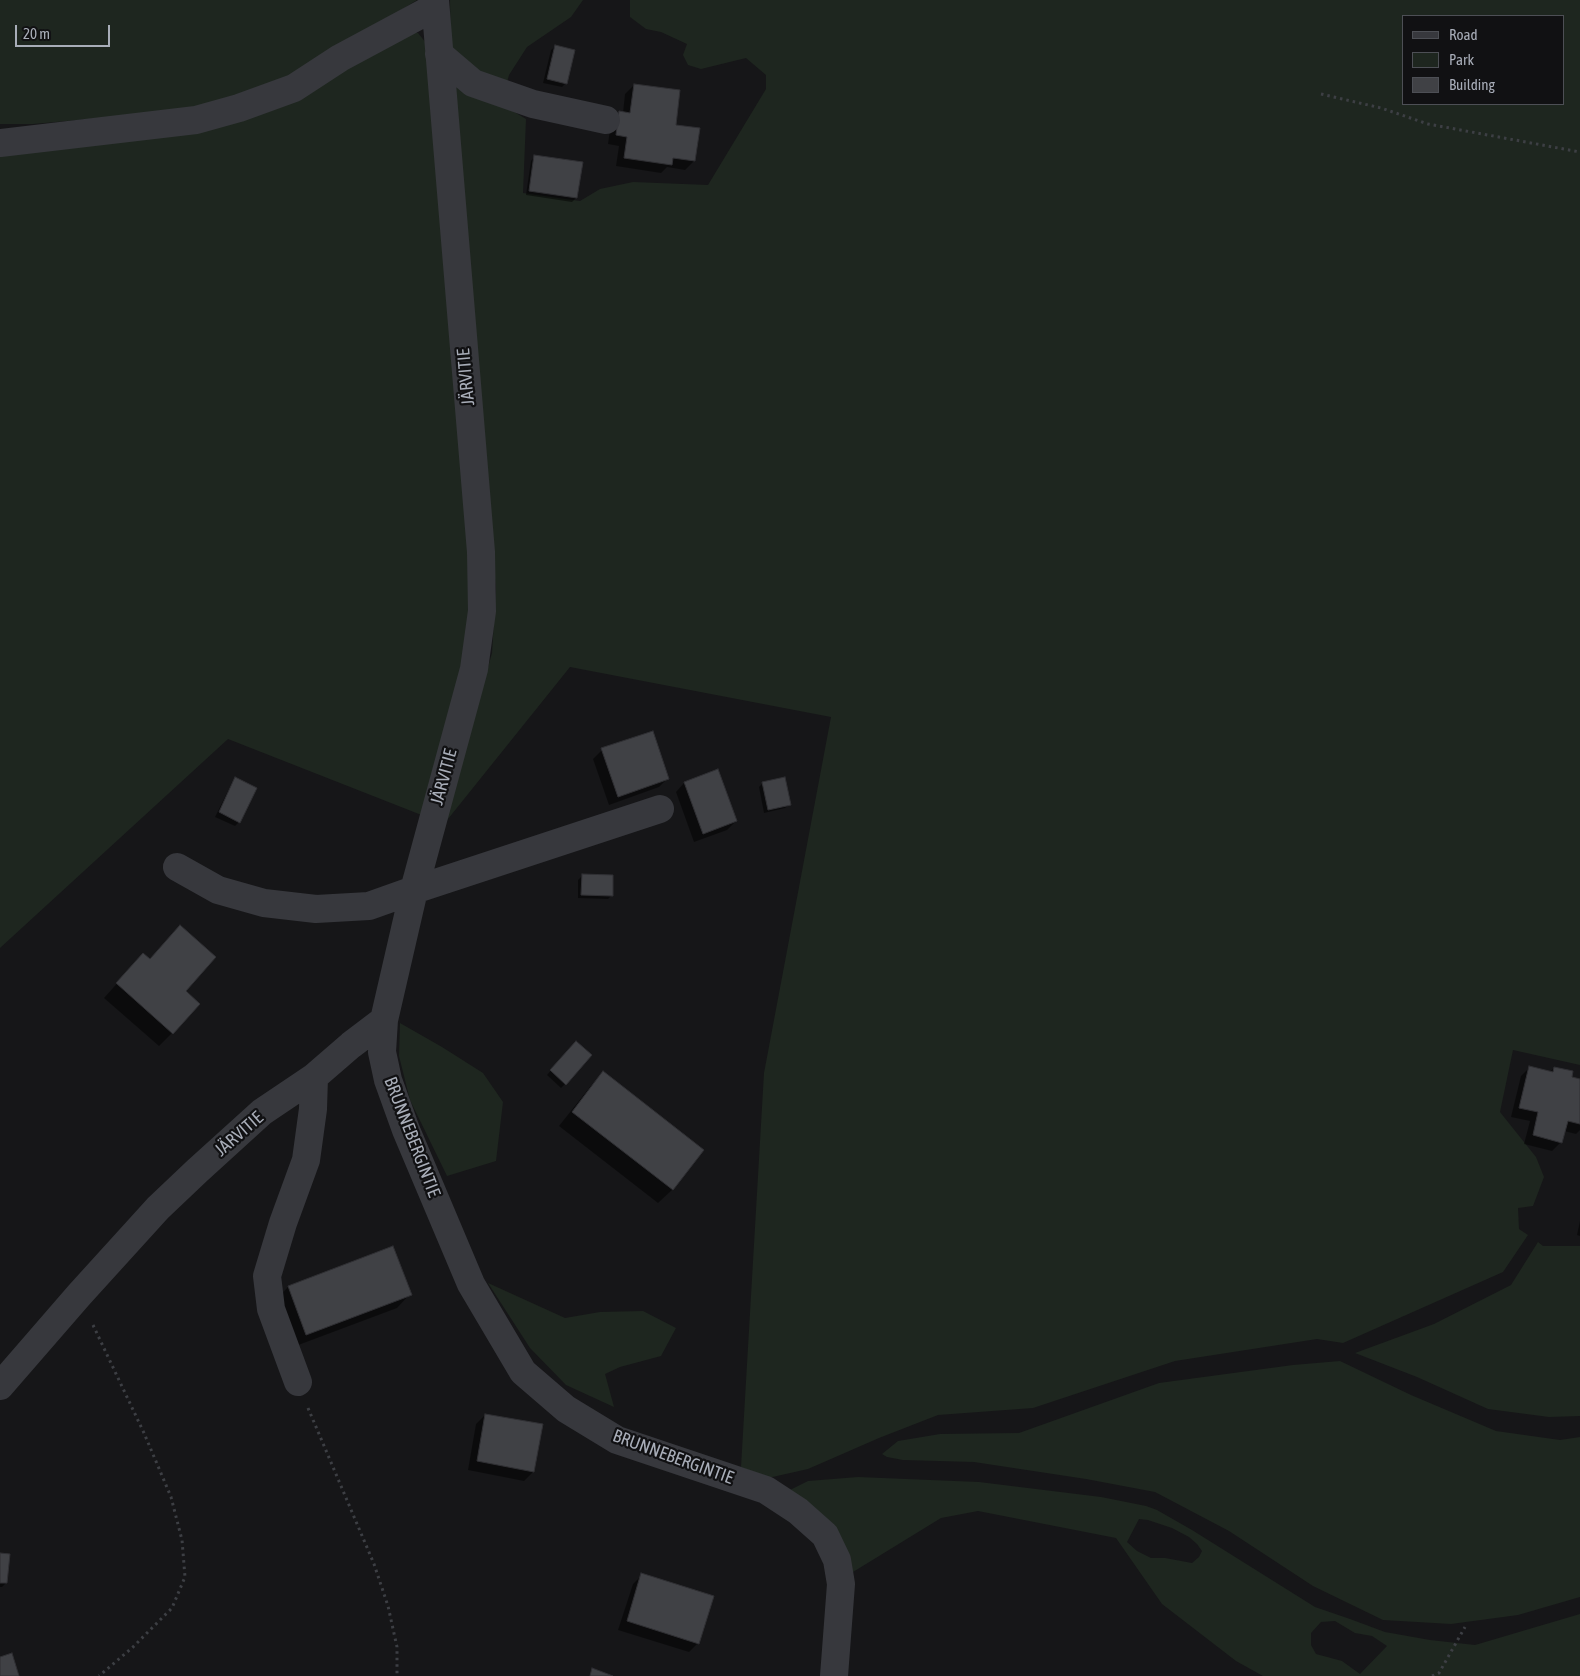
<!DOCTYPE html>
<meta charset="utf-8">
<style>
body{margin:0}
#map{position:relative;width:1580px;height:1676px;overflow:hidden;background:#161618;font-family:"Asap Condensed",sans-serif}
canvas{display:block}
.legend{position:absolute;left:1402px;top:15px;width:162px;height:90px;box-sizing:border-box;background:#111113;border:1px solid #4d4f55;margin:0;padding:6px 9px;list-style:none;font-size:15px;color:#a8adb8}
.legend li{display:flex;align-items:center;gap:10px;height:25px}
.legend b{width:25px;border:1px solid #4d4f55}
.scale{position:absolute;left:15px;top:25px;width:95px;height:22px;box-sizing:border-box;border:2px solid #a8adb8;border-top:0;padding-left:6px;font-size:15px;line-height:18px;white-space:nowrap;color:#a8adb8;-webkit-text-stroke:4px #111113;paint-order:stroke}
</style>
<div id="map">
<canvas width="1580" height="1676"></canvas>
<ul class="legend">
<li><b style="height:6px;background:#37383d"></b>Road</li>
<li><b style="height:14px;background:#1e261f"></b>Park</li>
<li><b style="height:14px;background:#404145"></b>Building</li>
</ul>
<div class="scale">20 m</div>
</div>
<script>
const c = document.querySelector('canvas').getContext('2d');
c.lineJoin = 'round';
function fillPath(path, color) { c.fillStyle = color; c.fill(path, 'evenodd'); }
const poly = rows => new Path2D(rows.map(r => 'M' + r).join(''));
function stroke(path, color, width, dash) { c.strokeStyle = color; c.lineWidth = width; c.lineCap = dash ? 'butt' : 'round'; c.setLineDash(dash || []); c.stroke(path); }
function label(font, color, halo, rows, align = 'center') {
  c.font = font + ' "Asap Condensed",sans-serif'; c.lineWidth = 4.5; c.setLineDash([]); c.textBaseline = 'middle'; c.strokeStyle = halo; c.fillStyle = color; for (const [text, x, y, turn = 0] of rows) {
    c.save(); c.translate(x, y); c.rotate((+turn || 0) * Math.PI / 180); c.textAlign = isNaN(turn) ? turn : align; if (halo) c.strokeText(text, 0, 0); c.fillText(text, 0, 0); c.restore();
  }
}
fillPath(poly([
 [0,0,417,0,333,53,283,83,192,110,33,124,0,124],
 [450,0,583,0,571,17,527,47,509,75,506,86,451,55],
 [630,0,1580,0,1580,1065,1513,1050,1500,1112,1536,1157,1544,1177,1533,1206,1518,1208,1519,1229,1528,1235,1503,1272,1343,1343,1317,1339,1175,1361,1033,1408,938,1415,879,1438,808,1469,768,1478,741,1467,764,1073,831,717,570,667,444,824,492,653,496,589,448,72,526,119,523,193,580,201,600,189,633,182,708,185,766,89,766,75,746,58,701,69,688,65,683,55,687,44,661,32,646,29,630,17],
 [1404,16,1564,16,1564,104,1404,104],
 [406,33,418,33,431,49,474,626,424,816,228,739,0,948,0,153,207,129],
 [400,1023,442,1047,483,1073,503,1102,496,1161,447,1176,410,1100,399,1056],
 [1538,1242,1543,1246,1580,1246,1580,1416,1549,1417,1488,1409,1417,1377,1355,1353,1434,1324,1511,1285],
 [488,1283,565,1318,600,1312,643,1311,676,1328,661,1356,620,1367,605,1374,614,1407,566,1385,530,1348],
 [1340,1361,1411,1395,1496,1431,1560,1440,1580,1437,1580,1597,1518,1615,1451,1624,1383,1620,1313,1586,1229,1531,1155,1492,1086,1479,974,1462,903,1460,887,1457,882,1454,898,1441,940,1434,1019,1433,1159,1383,1293,1365],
 [858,1477,979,1482,1101,1497,1146,1506,1157,1510,1192,1530,1315,1607,1350,1619,1385,1632,1430,1640,1475,1645,1580,1614,1580,1676,1263,1676,1236,1661,1162,1604,1116,1538,978,1511,941,1518,853,1572,844,1551,786,1492,808,1481],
 [1139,1519,1148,1520,1172,1528,1189,1537,1197,1544,1202,1551,1199,1557,1192,1563,1165,1558,1151,1558,1137,1551,1127,1542],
 [1335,1621,1355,1633,1372,1636,1387,1646,1360,1674,1342,1661,1316,1654,1311,1645,1311,1633,1321,1622]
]), '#1e261f');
fillPath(poly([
 [556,46,566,83,562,87,543,83,551,50],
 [634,85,674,126,694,161,685,170,667,167,661,173,616,166,619,146,608,144,611,122,620,113,623,113,625,94],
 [535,156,576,198,572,202,526,195,531,161],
 [602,750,668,778,659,787,609,805,593,759],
 [236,779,239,822,235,826,215,817,232,783],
 [684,783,736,821,727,830,694,842,676,792],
 [763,783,790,804,785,808,764,813,759,787],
 [583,875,612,895,608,899,578,898,578,880],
 [130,969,172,1033,159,1046,104,998],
 [572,1046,565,1084,561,1088,547,1075],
 [1530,1067,1550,1072,1554,1068,1570,1078,1580,1080,1580,1130,1576,1134,1564,1131,1561,1142,1552,1151,1524,1144,1530,1121,1511,1117,1521,1076],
 [603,1073,702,1151,672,1190,658,1203,559,1126,590,1087],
 [1580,1221,1580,1236,1577,1235],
 [393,1248,410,1294,397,1308,293,1347,275,1301,288,1287],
 [485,1415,533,1472,524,1481,468,1470,476,1424],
 [0,1555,6,1583,2,1587,0,1587],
 [642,1575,698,1643,689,1652,618,1630,633,1584]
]), '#0007');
const building = poly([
 [555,45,575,50,567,84,547,79,555,45],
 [634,84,680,90,676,125,700,128,695,161,673,158,672,165,624,158,627,137,616,135,619,111,630,113,634,84],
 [534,155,583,162,577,198,529,191,534,155],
 [653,731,669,779,618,797,601,748,653,731],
 [718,769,737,821,703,834,684,782,718,769],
 [235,777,257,788,240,823,219,812,235,777],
 [785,777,791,805,768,810,762,782,785,777],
 [582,874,613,875,613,896,581,895,582,874],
 [180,925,216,957,186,991,200,1004,173,1034,116,983,143,953,150,959,180,925],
 [576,1041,592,1055,566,1085,550,1070,576,1041],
 [1529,1066,1553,1072,1554,1067,1573,1071,1572,1077,1580,1079,1580,1124,1568,1121,1562,1143,1533,1135,1538,1112,1519,1108,1529,1066],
 [603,1071,704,1150,673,1190,572,1112,603,1071],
 [393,1246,412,1295,306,1335,288,1286,393,1246],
 [485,1414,543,1424,534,1472,477,1461,485,1414],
 [0,1553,10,1554,7,1583,0,1583,0,1553],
 [641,1573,714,1596,699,1644,627,1621,641,1573],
 [12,1653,19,1676,0,1676,0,1657,12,1653],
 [592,1668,613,1676,590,1676,592,1668]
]);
fillPath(building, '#404145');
stroke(building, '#303034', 1);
stroke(poly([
 [1321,94,1381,108,1428,124,1580,152],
 [93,1325,144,1433,171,1497,182,1540,185,1577,172,1608,133,1647,99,1676],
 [308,1408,374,1564,388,1606,397,1647,397,1676],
 [1432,1676,1439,1673,1465,1627]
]), '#3d3f44', 3, [2.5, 4]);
stroke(poly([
 [435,0,481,552,482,611,474,669,414,890,384,1020,382,1052,388,1080,406,1130,471,1284,523,1372,566,1409,617,1440,766,1490,798,1511,825,1535,837,1560,841,1584,834,1676],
 [439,54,473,83,533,104,606,120],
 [0,143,196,120,239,108,294,88,340,58,435,7],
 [177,867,218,890,264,903,316,909,369,906,414,890,660,809],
 [298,1382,271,1309,267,1276,283,1223,306,1160,313,1109,314,1077],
 [0,1386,79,1295,158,1208,197,1171,262,1112,314,1077,351,1045,384,1020]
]), '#37383d', 28);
label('18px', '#a8adb8', '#111113', [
 ["JÄRVITIE",466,377,-95],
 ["JÄRVITIE",444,777,-75],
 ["JÄRVITIE",239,1134,-41],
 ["BRUNNEBERGINTIE",412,1137,69],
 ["BRUNNEBERGINTIE",673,1457,20]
]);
</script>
